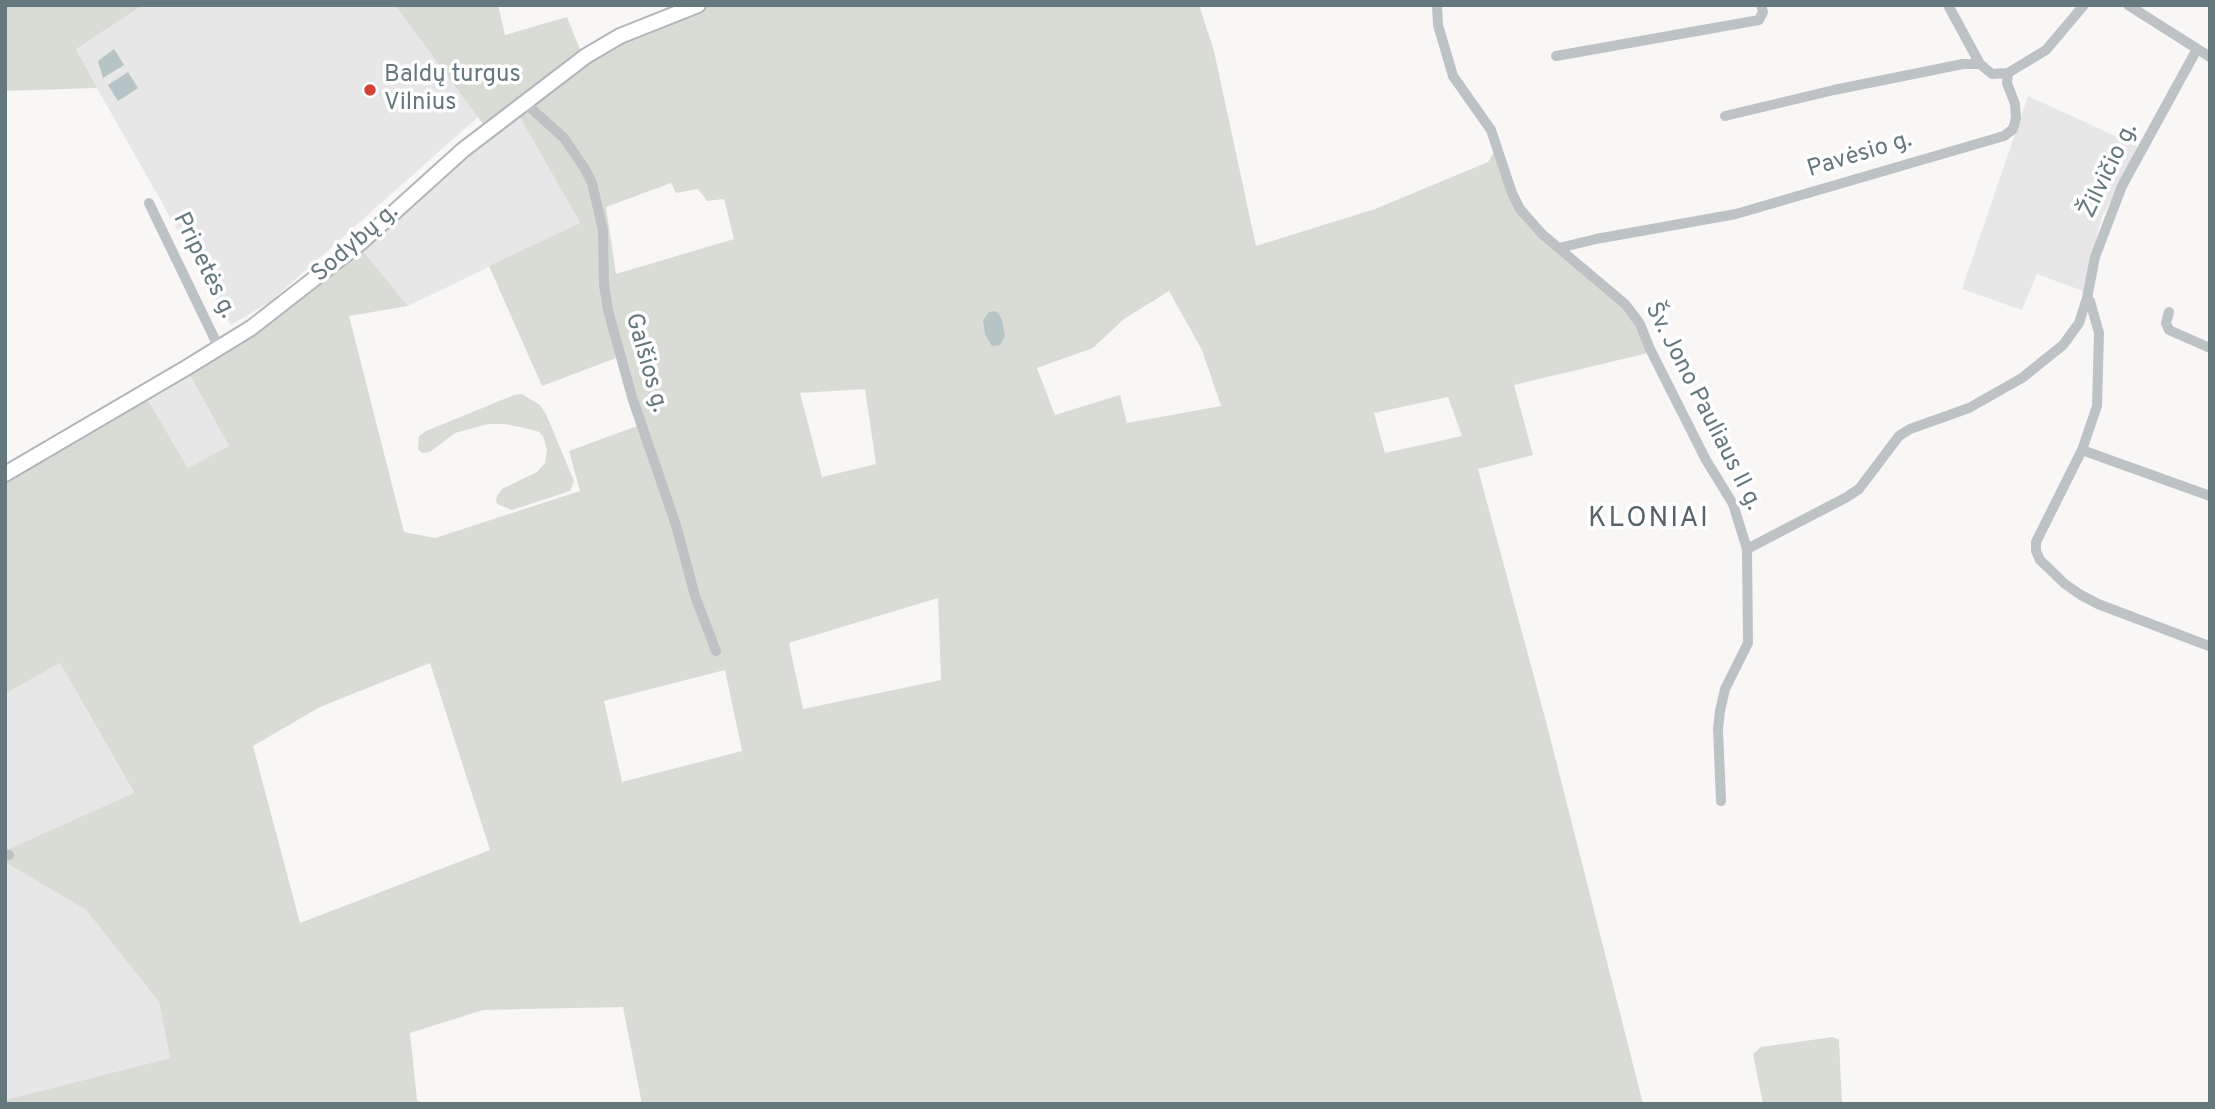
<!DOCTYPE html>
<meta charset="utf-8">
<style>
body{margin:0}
#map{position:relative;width:2215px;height:1109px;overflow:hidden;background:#f8f7f5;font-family:Overpass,sans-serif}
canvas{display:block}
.frame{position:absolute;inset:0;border:7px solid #65787e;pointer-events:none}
</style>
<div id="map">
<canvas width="2215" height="1109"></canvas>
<div class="frame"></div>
</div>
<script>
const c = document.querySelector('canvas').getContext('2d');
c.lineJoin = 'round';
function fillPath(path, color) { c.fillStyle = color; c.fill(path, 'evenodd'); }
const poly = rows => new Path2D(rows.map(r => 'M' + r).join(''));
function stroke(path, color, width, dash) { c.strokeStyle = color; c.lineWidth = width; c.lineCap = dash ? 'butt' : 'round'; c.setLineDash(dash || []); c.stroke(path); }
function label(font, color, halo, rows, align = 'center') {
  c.font = font + ' Overpass,sans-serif'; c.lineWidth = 7; c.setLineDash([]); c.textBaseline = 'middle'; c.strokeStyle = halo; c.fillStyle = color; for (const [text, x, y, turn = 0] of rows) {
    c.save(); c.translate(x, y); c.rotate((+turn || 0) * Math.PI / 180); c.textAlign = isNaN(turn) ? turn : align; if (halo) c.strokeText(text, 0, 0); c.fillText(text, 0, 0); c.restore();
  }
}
fillPath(poly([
 [143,5,395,5,479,116,270,302,231,325,75,49],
 [2028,96,2139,147,2102,217,2083,291,2037,274,2022,310,1962,289],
 [517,112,580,223,408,306,360,247],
 [189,373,230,446,188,468,146,397],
 [60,663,134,794,9,849,5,847,5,694],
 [5,862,86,910,159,1002,170,1058,5,1100]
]), '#e6e7e6');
fillPath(poly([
 [5,5,143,5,76,49,97,88,5,91],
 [395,5,498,5,505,35,567,17,581,52,496,117,483,124],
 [710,5,1199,5,1214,51,1256,246,1375,209,1488,162,1496,149,1512,200,1611,295,1634,322,1648,353,1514,385,1533,455,1478,469,1548,729,1643,1104,642,1104,623,1007,483,1010,410,1033,417,1100,424,1104,5,1104,5,1100,170,1058,159,1002,86,910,5,862,5,847,9,849,134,793,60,663,5,694,5,480,146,397,188,468,229,446,189,373,263,326,293,304,360,247,408,306,349,316,404,532,435,538,580,491,569,451,637,426,619,357,542,386,489,266,580,223,517,112,597,54,632,36],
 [671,183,676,193,698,189,707,201,724,199,734,239,616,274,606,207],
 [1169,291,1202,350,1221,406,1127,423,1120,395,1055,415,1037,368,1093,348,1124,319],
 [865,389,876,464,822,477,800,393],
 [1448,397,1462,436,1385,453,1374,413],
 [938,598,941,680,803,709,789,643],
 [430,663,490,850,300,923,253,746,320,707],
 [725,670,742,751,622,782,604,701],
 [522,394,540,405,546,414,574,481,570,491,512,510,497,504,496,498,502,489,537,472,545,463,547,450,543,436,539,432,525,428,504,424,488,424,455,433,430,452,422,453,418,449,419,436,426,431,514,395],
 [1833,1037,1839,1040,1842,1104,1763,1104,1753,1054,1761,1047]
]), '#d9dcd5');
fillPath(poly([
 [114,49,124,65,103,78,98,61],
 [128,72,138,88,118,101,108,85],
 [995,311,999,314,1002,320,1005,336,1000,345,992,346,985,334,983,320,989,312]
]), '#b6c4c6');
const secondary = poly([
 [5,474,186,368,251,328,360,243,463,150,586,56,620,36,698,5]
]);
stroke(secondary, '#b0b7ba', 18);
stroke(poly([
 [1437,5,1438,25,1453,76,1491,130,1512,193,1520,209,1542,234,1625,304,1632,313,1640,324,1650,349,1706,460,1733,504,1747,549,1748,643,1725,689,1720,711,1718,729,1721,801],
 [1948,5,1980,64,1992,74,2008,73],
 [2128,5,2210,57],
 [2197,49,2122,186,2095,257,2087,298,2090,301,2099,333,2097,406,2082,450,2036,542,2036,551,2040,560,2065,584,2081,595,2098,604,2209,646],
 [1556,56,1759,20,1763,12,1761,5],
 [524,102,564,138,585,169,592,183,603,230,604,285,608,310,632,397,676,525,695,596,716,651],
 [1725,116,1834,90,1963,64,1980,64],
 [149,203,219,348],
 [1559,248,1596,239,1736,214,2004,136,2013,129,2016,118,2015,104,2007,83,2008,73,2046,50,2084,5],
 [2169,312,2166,323,2169,330,2210,348],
 [2082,450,2210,496],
 [1747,549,1847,497,1859,489,1899,436,1910,429,1969,408,2022,378,2063,345,2079,323,2087,298],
 [5,854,9,855]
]), '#bdc3c5', 10);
stroke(secondary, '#fff', 14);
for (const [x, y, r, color] of [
 [370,90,7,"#d64137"]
]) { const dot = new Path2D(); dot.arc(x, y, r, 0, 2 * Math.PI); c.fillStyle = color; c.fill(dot); stroke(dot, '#fff', 2.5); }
label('24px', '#65787e', '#fff', [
 ["Baldų turgus",384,76],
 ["Vilnius",384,104]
], 'left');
label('24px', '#65787e', '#fff', [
 ["Pavėsio g.",1860,156,-17],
 ["Žilvičio g.",2110,171,-64],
 ["Sodybų g.",356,244,-41],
 ["Pripetės g.",203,266,64],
 ["Galšios g.",645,363,74],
 ["Šv. Jono Pauliaus II g.",1702,407,63]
]);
c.letterSpacing = '2px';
label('28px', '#56646a', '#fff', [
 ["KLONIAI",1649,520]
]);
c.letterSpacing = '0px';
</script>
